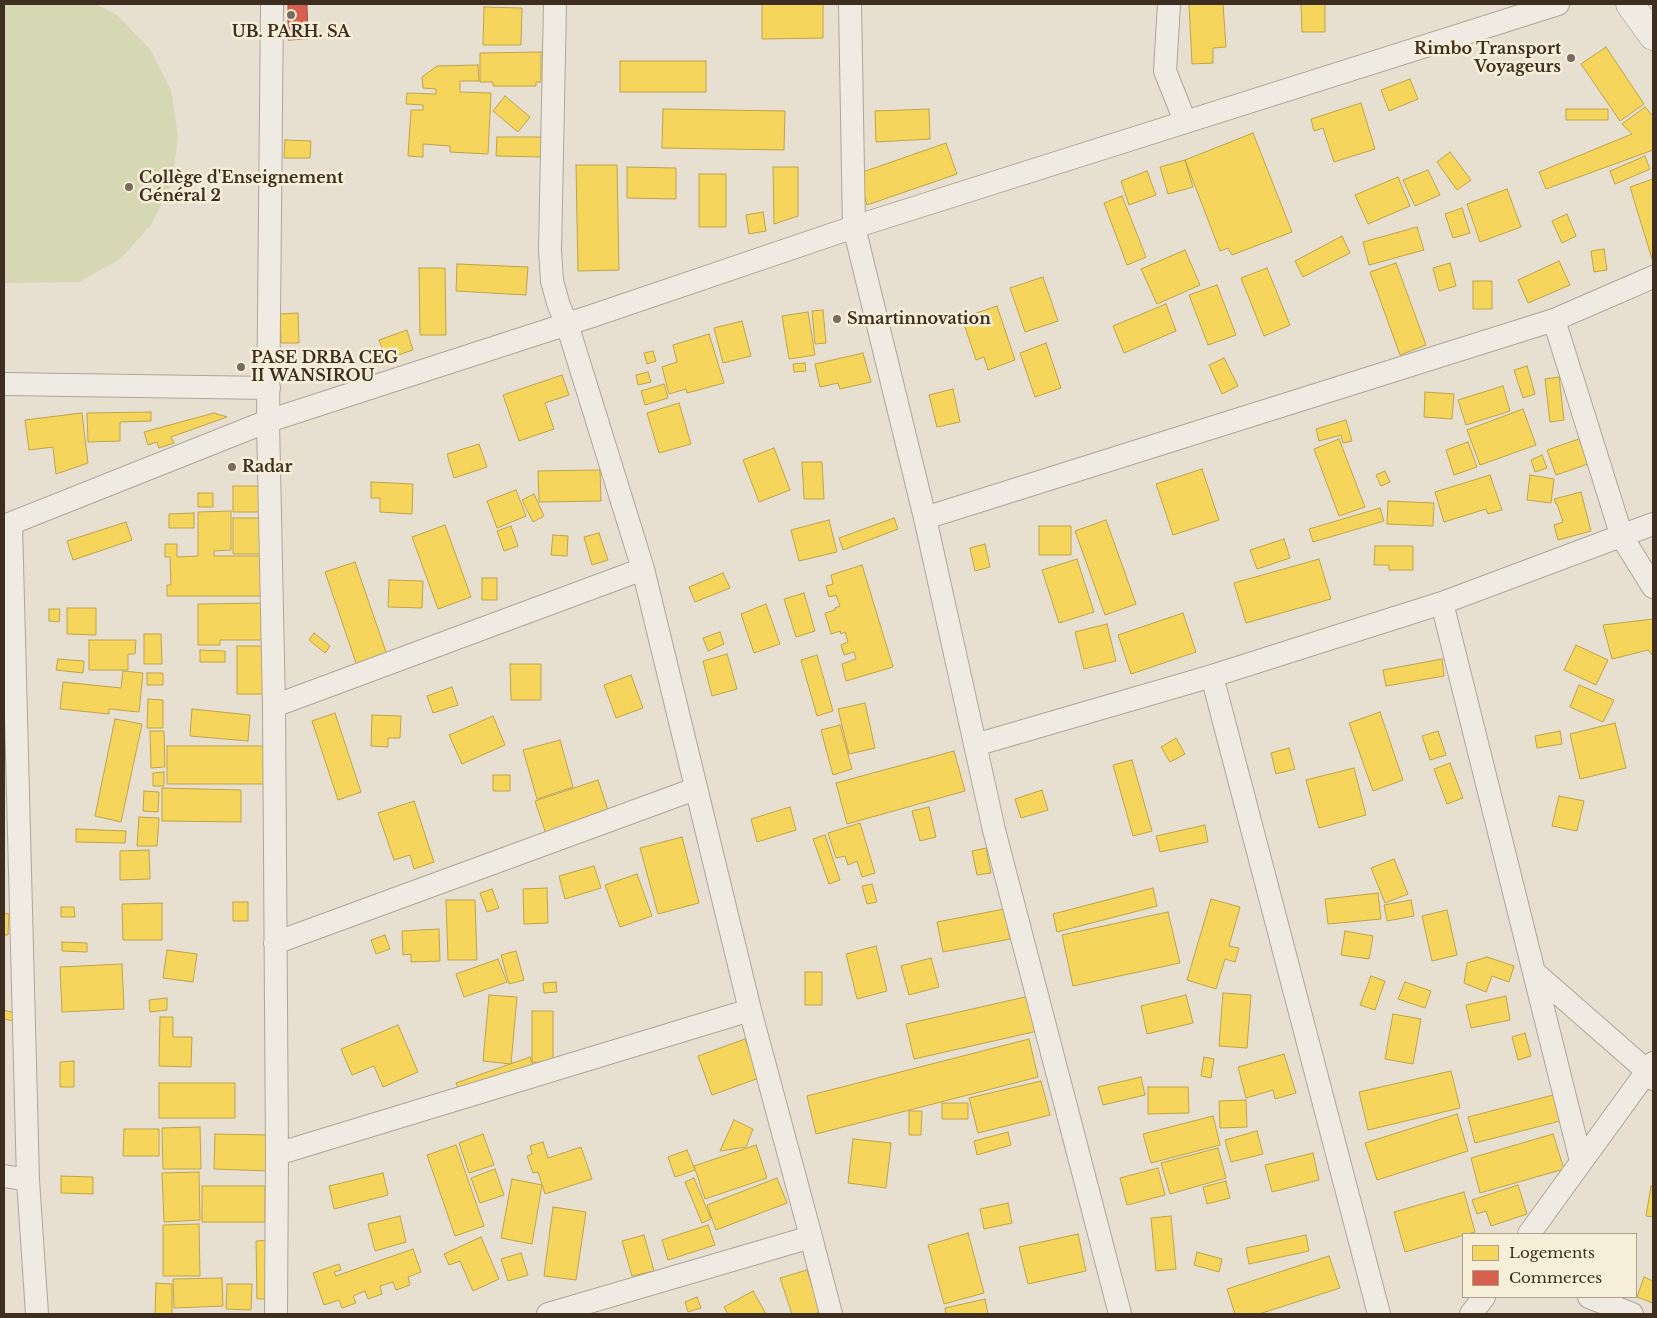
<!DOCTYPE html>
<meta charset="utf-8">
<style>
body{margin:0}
#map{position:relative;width:1657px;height:1318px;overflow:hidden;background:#e7e0d1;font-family:"Libre Baskerville",serif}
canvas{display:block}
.frame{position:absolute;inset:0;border:5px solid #3d2e20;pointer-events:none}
.legend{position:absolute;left:1462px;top:1233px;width:175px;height:65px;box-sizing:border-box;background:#f7eed8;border:1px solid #ada18e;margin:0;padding:6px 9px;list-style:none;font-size:15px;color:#3d2e20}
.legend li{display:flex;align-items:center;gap:10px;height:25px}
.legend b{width:25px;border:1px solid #ada18e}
</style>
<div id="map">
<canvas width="1657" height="1318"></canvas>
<div class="frame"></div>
<ul class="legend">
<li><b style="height:14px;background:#f6d55c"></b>Logements</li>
<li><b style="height:14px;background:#d6604d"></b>Commerces</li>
</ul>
</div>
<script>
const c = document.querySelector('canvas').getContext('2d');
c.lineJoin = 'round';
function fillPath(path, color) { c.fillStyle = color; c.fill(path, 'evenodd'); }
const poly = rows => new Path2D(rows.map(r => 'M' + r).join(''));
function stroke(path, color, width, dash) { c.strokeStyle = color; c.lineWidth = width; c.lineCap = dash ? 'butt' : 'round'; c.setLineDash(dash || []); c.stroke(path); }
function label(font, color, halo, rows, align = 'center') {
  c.font = font + ' "Libre Baskerville",serif'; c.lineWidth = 5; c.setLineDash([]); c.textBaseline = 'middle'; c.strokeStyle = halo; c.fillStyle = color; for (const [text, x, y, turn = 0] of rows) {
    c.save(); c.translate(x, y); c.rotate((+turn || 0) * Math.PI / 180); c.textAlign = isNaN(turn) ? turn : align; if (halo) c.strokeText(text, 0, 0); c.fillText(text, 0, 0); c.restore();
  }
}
fillPath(poly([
 [4,4,95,4,117,15,150,49,171,90,178,137,172,183,151,225,120,259,79,282,4,283]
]), '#d6d7b3');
const homes = poly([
 [762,4,823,4,823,38,762,39,762,4],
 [1189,4,1223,4,1226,47,1213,48,1213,63,1192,64,1189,4],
 [1301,4,1325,4,1325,32,1302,32,1301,4],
 [484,7,522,8,521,45,483,45,484,7],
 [1606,47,1644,104,1620,121,1581,64,1606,47],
 [541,52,541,82,536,82,536,86,493,86,493,82,480,82,480,53,541,52],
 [620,61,706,61,706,92,620,92,620,61],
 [478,65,479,81,460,81,460,92,491,93,488,154,450,152,450,146,423,144,423,157,408,156,411,110,423,110,423,105,406,104,407,93,436,94,436,89,423,88,422,77,437,66,478,65],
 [1410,79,1418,99,1389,111,1381,90,1410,79],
 [505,96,530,117,518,132,493,111,505,96],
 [1361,103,1375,149,1334,162,1323,128,1314,131,1311,119,1361,103],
 [1645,107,1653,116,1653,150,1546,189,1539,172,1632,134,1622,124,1645,107],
 [663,109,785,111,784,150,662,148,663,109],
 [929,109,930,139,876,142,875,111,929,109],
 [1566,109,1608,109,1608,120,1566,120,1566,109],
 [1253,133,1292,232,1232,255,1228,248,1220,251,1185,160,1253,133],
 [497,137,542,137,541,157,496,156,497,137],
 [285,140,311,141,310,158,284,158,285,140],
 [946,143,957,174,867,205,857,174,946,143],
 [1450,152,1471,180,1457,190,1437,162,1450,152],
 [1645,156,1650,169,1615,184,1610,171,1645,156],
 [1185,160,1193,187,1168,194,1160,167,1185,160],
 [576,165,617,165,619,270,578,271,576,165],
 [627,167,676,168,676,199,627,198,627,167],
 [773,167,798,167,798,216,774,224,773,167],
 [1428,170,1440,195,1415,206,1403,180,1428,170],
 [1147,171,1156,195,1129,205,1121,181,1147,171],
 [699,174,726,174,726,227,699,227,699,174],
 [1398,177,1410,206,1368,224,1355,195,1398,177],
 [1653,179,1653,262,1630,187,1653,179],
 [1507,189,1521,227,1480,242,1467,204,1507,189],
 [1122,196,1146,257,1127,265,1104,203,1122,196],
 [1462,208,1470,233,1453,238,1445,214,1462,208],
 [763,212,766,231,749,234,746,215,763,212],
 [1567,214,1576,236,1562,243,1552,221,1567,214],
 [1417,227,1424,250,1369,265,1363,242,1417,227],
 [1342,236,1350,253,1303,277,1295,261,1342,236],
 [1604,249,1607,270,1594,272,1591,251,1604,249],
 [1185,250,1200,285,1157,304,1141,269,1185,250],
 [1559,261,1570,285,1528,303,1518,280,1559,261],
 [1396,263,1426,345,1400,355,1370,272,1396,263],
 [1450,263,1456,286,1439,291,1433,268,1450,263],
 [457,264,528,267,526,295,456,291,457,264],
 [419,268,445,268,446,335,420,335,419,268],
 [1267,268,1290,325,1264,336,1241,278,1267,268],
 [1043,277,1058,321,1025,332,1010,288,1043,277],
 [1473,281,1492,281,1492,309,1473,309,1473,281],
 [1217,285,1236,335,1208,345,1189,295,1217,285],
 [1166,304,1176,331,1124,353,1113,326,1166,304],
 [997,306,1015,360,988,370,984,357,976,360,962,318,997,306],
 [823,310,826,343,815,344,812,311,823,310],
 [808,312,815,355,789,359,782,316,808,312],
 [298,313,299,343,281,343,280,314,298,313],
 [742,321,751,356,723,363,714,328,742,321],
 [407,330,413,350,386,359,379,340,407,330],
 [709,334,724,383,687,393,686,389,669,394,662,367,677,362,673,345,709,334],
 [1046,343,1061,388,1035,397,1020,353,1046,343],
 [653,351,656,361,647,364,644,353,653,351],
 [863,353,871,382,840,389,838,383,820,387,815,364,863,353],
 [1224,358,1238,386,1222,394,1209,365,1224,358],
 [805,363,806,371,794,372,793,364,805,363],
 [1527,366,1535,394,1523,398,1514,370,1527,366],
 [648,372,651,382,638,385,636,375,648,372],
 [562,375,569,395,545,403,554,429,519,441,503,395,562,375],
 [1559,377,1564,420,1550,422,1545,379,1559,377],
 [664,384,668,398,645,405,641,391,664,384],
 [1503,386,1510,411,1466,425,1458,400,1503,386],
 [953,389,960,422,937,427,929,395,953,389],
 [1425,392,1454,394,1452,419,1424,417,1425,392],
 [679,403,691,444,659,453,647,413,679,403],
 [1523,409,1536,445,1480,465,1467,430,1523,409],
 [151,412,151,421,120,422,120,441,88,442,87,413,151,412],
 [82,413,88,463,56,474,53,447,29,450,25,420,82,413],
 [214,413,227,417,171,437,174,443,159,448,157,442,148,445,144,432,214,413],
 [1346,420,1352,441,1343,443,1341,435,1319,441,1316,429,1346,420],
 [1339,439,1365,507,1339,516,1314,449,1339,439],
 [1579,439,1588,464,1556,475,1547,450,1579,439],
 [1468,442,1477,467,1454,475,1446,450,1468,442],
 [479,444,487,467,454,478,447,454,479,444],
 [774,448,790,490,759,502,743,460,774,448],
 [1542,455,1547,468,1535,472,1531,460,1542,455],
 [802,462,822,462,824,499,804,499,802,462],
 [1202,469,1219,520,1173,535,1156,484,1202,469],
 [600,470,601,501,539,502,538,471,600,470],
 [1385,471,1390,482,1381,486,1376,475,1385,471],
 [1490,475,1502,510,1488,514,1486,509,1444,522,1435,492,1490,475],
 [1530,475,1554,479,1551,503,1527,500,1530,475],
 [371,482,413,484,412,514,380,512,380,498,371,498,371,482],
 [233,486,264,486,264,512,233,512,233,486],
 [516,490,526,516,497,528,487,501,516,490],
 [1581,492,1591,531,1558,540,1554,525,1563,522,1557,504,1556,504,1554,499,1581,492],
 [198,493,213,493,213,507,198,507,198,493],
 [534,494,544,516,533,522,522,500,534,494],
 [1388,501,1434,503,1433,526,1387,524,1388,501],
 [1380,508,1384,521,1313,542,1309,529,1380,508],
 [231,511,231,550,214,551,214,556,264,556,264,596,167,596,167,585,171,585,170,557,165,557,165,544,177,544,177,557,198,556,198,512,231,511],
 [194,513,194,528,169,528,169,514,194,513],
 [233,518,264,518,264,554,233,554,233,518],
 [894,518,898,529,843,550,839,538,894,518],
 [829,520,837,552,799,561,791,530,829,520],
 [1106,520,1136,604,1105,615,1075,531,1106,520],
 [126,522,132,540,73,560,67,541,126,522],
 [445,525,471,597,438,609,412,537,445,525],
 [511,526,518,546,504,551,497,531,511,526],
 [1039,526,1071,526,1071,555,1039,555,1039,526],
 [599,533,608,560,592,565,584,537,599,533],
 [553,535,568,536,567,556,551,555,553,535],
 [1284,539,1290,558,1257,569,1250,550,1284,539],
 [985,544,990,567,975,571,970,548,985,544],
 [1375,546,1413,546,1413,570,1389,570,1389,565,1374,565,1375,546],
 [1077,559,1094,612,1059,623,1042,570,1077,559],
 [1319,559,1331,599,1246,623,1234,583,1319,559],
 [355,562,387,655,357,666,325,572,355,562],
 [862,565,893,667,846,681,842,664,856,659,854,652,844,655,841,645,848,642,845,632,841,634,840,631,831,634,825,613,835,610,835,608,840,606,836,595,829,597,826,586,833,584,831,575,862,565],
 [723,573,730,588,695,602,689,587,723,573],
 [482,578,497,578,497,600,482,600,482,578],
 [389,580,423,581,422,608,388,607,389,580],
 [804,593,815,631,796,637,784,599,804,593],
 [270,603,270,640,220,640,220,645,198,645,198,604,270,603],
 [766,604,780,644,754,653,741,614,766,604],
 [67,608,96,608,96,635,67,634,67,608],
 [49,609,60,609,59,622,49,621,49,609],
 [1183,613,1196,652,1131,674,1118,635,1183,613],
 [1653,619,1653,656,1648,650,1612,659,1603,625,1653,619],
 [1107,624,1116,661,1084,669,1075,632,1107,624],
 [720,632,724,644,708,651,703,638,720,632],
 [314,633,330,646,325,653,309,640,314,633],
 [144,634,161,634,162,664,144,664,144,634],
 [89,640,136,640,135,654,128,654,128,670,89,670,89,640],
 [1576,645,1608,660,1596,685,1564,670,1576,645],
 [237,646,268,646,268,694,237,694,237,646],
 [200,650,225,651,225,662,200,662,200,650],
 [727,654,737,689,712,696,703,661,727,654],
 [817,655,833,711,817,716,801,660,817,655],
 [58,659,84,661,83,673,56,670,58,659],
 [1442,659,1444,676,1386,686,1383,670,1442,659],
 [510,664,541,664,541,700,511,700,510,664],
 [123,671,143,673,139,712,109,709,109,714,60,709,63,682,121,688,123,671],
 [147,673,163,673,163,685,147,685,147,673],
 [631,675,643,708,616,718,604,685,631,675],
 [1579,685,1614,700,1603,722,1570,707,1579,685],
 [452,687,458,705,433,713,427,696,452,687],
 [148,699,163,700,163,728,147,728,148,699],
 [865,703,875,748,849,754,838,709,865,703],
 [192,709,250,715,248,741,190,736,192,709],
 [1380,712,1403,780,1373,791,1349,723,1380,712],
 [335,713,361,792,338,800,312,721,335,713],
 [372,715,401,716,400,738,388,738,388,747,371,746,372,715],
 [493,716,505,745,462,764,449,735,493,716],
 [115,719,142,724,121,822,95,816,115,719],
 [1615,723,1626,768,1580,779,1570,734,1615,723],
 [840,725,852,769,833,775,821,730,840,725],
 [150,731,164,731,165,767,151,768,150,731],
 [1438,731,1446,755,1430,760,1422,736,1438,731],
 [1560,731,1562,744,1537,748,1535,736,1560,731],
 [1176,738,1185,754,1170,762,1161,747,1176,738],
 [560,740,573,787,537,799,523,750,560,740],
 [167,746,270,746,270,784,167,784,167,746],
 [1289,748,1295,769,1276,774,1271,753,1289,748],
 [954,751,965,791,847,824,836,783,954,751],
 [1132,760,1152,831,1133,836,1113,765,1132,760],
 [1450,763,1463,798,1447,804,1434,769,1450,763],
 [1354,768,1366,815,1319,828,1306,780,1354,768],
 [164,772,164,786,153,786,153,773,164,772],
 [493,775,510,775,510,791,493,791,493,775],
 [598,780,609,813,546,834,535,801,598,780],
 [162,788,241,790,241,822,162,821,162,788],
 [1042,790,1048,810,1021,818,1015,799,1042,790],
 [144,791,159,792,158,812,143,811,144,791],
 [1559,796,1584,801,1577,831,1552,826,1559,796],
 [414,801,434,862,414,869,410,855,394,860,378,813,414,801],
 [790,807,796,830,757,842,751,819,790,807],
 [929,807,936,837,920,841,912,811,929,807],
 [139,817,159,818,157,846,137,846,139,817],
 [860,823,875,873,862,877,857,861,848,865,845,856,836,858,828,833,860,823],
 [1205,825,1208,842,1160,852,1156,836,1205,825],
 [76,829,126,831,125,843,76,842,76,829],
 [825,835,840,880,829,884,813,839,825,835],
 [682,837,699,903,658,914,640,848,682,837],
 [986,848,991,873,977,875,972,851,986,848],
 [149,850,150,879,120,880,120,851,149,850],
 [1394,859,1408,894,1385,903,1371,868,1394,859],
 [594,866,601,888,565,899,559,876,594,866],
 [637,874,652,916,620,927,605,885,637,874],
 [872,884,877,902,867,904,862,886,872,884],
 [547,888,548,923,524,924,523,889,547,888],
 [1153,888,1157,906,1057,932,1053,914,1153,888],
 [492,889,499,908,487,912,480,893,492,889],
 [1378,893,1381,919,1328,924,1325,899,1378,893],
 [1211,899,1240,907,1229,946,1239,948,1235,962,1225,959,1216,989,1187,980,1211,899],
 [446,900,475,900,477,960,448,960,446,900],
 [1411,900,1414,916,1387,921,1384,905,1411,900],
 [233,902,248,902,248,921,233,921,233,902],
 [162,903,162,940,123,940,122,904,162,903],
 [61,907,74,907,75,917,61,917,61,907],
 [1004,909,1010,939,943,952,937,922,1004,909],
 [1447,910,1457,955,1432,961,1422,916,1447,910],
 [1168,912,1180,963,1073,986,1062,935,1168,912],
 [4,913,9,914,8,935,4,935,4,913],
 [439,929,440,961,411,962,411,954,403,955,402,931,439,929],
 [1345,931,1373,936,1369,959,1341,955,1345,931],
 [385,935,390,949,376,954,371,940,385,935],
 [62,942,87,943,87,952,62,951,62,942],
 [876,946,887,991,857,999,846,954,876,946],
 [167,950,197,954,193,982,163,978,167,950],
 [516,951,524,980,509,984,501,955,516,951],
 [1487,957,1514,966,1509,982,1492,976,1486,992,1464,983,1467,963,1487,957],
 [931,958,939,987,909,995,901,966,931,958],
 [498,959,507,982,464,997,456,974,498,959],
 [122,964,124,1009,62,1012,60,967,122,964],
 [805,972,822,972,822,1005,805,1005,805,972],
 [1371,976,1385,981,1375,1010,1360,1005,1371,976],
 [556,982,557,992,544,993,543,983,556,982],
 [1405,982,1431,991,1425,1008,1398,999,1405,982],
 [1223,993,1251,995,1247,1048,1219,1046,1223,993],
 [489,995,517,997,511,1064,483,1061,489,995],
 [1034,995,1042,1030,914,1059,906,1024,1034,995],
 [1186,995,1193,1023,1147,1034,1141,1006,1186,995],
 [1506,996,1510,1020,1471,1028,1466,1005,1506,996],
 [167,998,167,1010,150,1012,149,1000,167,998],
 [4,1010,15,1013,13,1021,4,1019,4,1010],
 [532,1011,553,1011,553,1063,532,1062,532,1011],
 [1393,1014,1421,1019,1413,1064,1385,1059,1393,1014],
 [160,1017,173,1017,173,1037,192,1037,191,1067,159,1066,160,1017],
 [398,1025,418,1072,383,1087,374,1066,352,1075,341,1049,398,1025],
 [1525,1033,1531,1056,1518,1060,1512,1037,1525,1033],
 [745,1039,759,1078,712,1095,698,1056,745,1039],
 [1029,1039,1038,1077,816,1134,807,1096,1029,1039],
 [1284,1054,1296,1093,1275,1099,1273,1090,1246,1098,1238,1067,1284,1054],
 [530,1057,535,1071,461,1096,456,1083,530,1057],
 [1204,1057,1214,1059,1211,1078,1201,1076,1204,1057],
 [74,1061,74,1087,60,1087,60,1062,74,1061],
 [1451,1071,1460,1108,1368,1130,1359,1092,1451,1071],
 [1141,1077,1145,1095,1103,1105,1098,1087,1141,1077],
 [1041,1081,1050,1115,978,1133,969,1098,1041,1081],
 [159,1083,235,1083,235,1118,159,1118,159,1083],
 [1148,1087,1188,1087,1189,1113,1148,1114,1148,1087],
 [1557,1094,1564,1120,1475,1143,1468,1117,1557,1094],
 [1246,1100,1247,1127,1220,1128,1219,1101,1246,1100],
 [942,1103,968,1103,968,1119,942,1119,942,1103],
 [909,1111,922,1111,921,1135,909,1135,909,1111],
 [1457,1114,1468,1151,1377,1180,1365,1143,1457,1114],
 [1213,1116,1220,1145,1151,1163,1143,1134,1213,1116],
 [734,1120,753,1129,746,1147,720,1151,734,1120],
 [200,1127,201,1169,163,1169,162,1128,200,1127],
 [124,1129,159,1129,159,1156,123,1156,124,1129],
 [1257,1131,1263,1154,1231,1162,1225,1140,1257,1131],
 [1008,1132,1011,1145,977,1155,974,1141,1008,1132],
 [215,1134,270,1135,269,1171,214,1169,215,1134],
 [483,1134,494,1165,469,1173,459,1143,483,1134],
 [1553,1134,1564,1169,1480,1193,1471,1158,1553,1134],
 [853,1139,891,1143,886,1188,848,1183,853,1139],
 [543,1142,548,1158,581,1147,592,1179,545,1194,538,1172,533,1173,527,1156,532,1154,530,1146,543,1142],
 [456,1145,484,1226,455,1236,427,1155,456,1145],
 [756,1145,767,1178,705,1199,694,1166,756,1145],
 [1218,1148,1226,1178,1170,1194,1161,1163,1218,1148],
 [687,1150,695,1170,675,1177,668,1157,687,1150],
 [1313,1153,1319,1180,1272,1192,1265,1165,1313,1153],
 [1158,1168,1165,1195,1127,1205,1120,1178,1158,1168],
 [495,1169,504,1195,480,1203,471,1178,495,1169],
 [199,1172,200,1220,164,1222,162,1173,199,1172],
 [383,1173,388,1195,334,1209,329,1186,383,1173],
 [61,1176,93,1177,93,1194,61,1193,61,1176],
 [694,1178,711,1219,702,1223,685,1182,694,1178],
 [777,1178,787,1203,716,1230,707,1205,777,1178],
 [512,1179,542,1185,532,1244,501,1238,512,1179],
 [1226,1181,1230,1198,1207,1204,1203,1187,1226,1181],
 [1518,1185,1527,1214,1491,1226,1486,1211,1477,1214,1472,1200,1518,1185],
 [202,1186,265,1186,265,1222,202,1222,202,1186],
 [1651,1186,1653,1187,1653,1217,1646,1216,1651,1186],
 [1464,1192,1475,1232,1405,1252,1394,1212,1464,1192],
 [1008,1203,1012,1223,984,1229,980,1209,1008,1203],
 [553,1207,586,1212,576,1280,544,1276,553,1207],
 [400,1216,406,1242,375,1251,368,1224,400,1216],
 [1171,1216,1176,1269,1156,1271,1151,1218,1171,1216],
 [199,1224,200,1276,163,1276,163,1225,199,1224],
 [708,1225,715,1245,668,1260,662,1240,708,1225],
 [968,1233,984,1293,944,1304,928,1245,968,1233],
 [1078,1234,1086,1271,1028,1284,1019,1247,1078,1234],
 [644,1235,654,1271,632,1276,622,1241,644,1235],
 [1306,1235,1309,1251,1249,1264,1246,1248,1306,1235],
 [481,1237,499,1279,473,1291,460,1261,449,1265,444,1254,481,1237],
 [274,1240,274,1299,257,1299,256,1241,274,1240],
 [413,1249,421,1272,408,1277,410,1285,396,1290,393,1282,380,1286,382,1294,368,1299,365,1291,353,1296,356,1303,342,1308,339,1300,324,1305,313,1273,339,1264,341,1270,334,1272,336,1276,413,1249],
 [1197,1252,1222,1259,1219,1272,1194,1265,1197,1252],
 [521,1253,528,1275,508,1281,501,1259,521,1253],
 [1329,1256,1340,1288,1259,1314,1235,1314,1227,1289,1329,1256],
 [807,1270,820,1312,814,1314,792,1314,780,1278,807,1270],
 [1644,1277,1653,1281,1653,1303,1637,1297,1644,1277],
 [222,1278,223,1306,174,1308,173,1279,222,1278],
 [156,1283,172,1284,172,1314,155,1314,156,1283],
 [227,1284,252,1284,251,1310,226,1309,227,1284],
 [753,1291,766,1314,728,1314,724,1307,753,1291],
 [697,1297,701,1308,688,1312,685,1302,697,1297],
 [985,1299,988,1314,946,1314,945,1308,985,1299]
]);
fillPath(homes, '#f6d55c');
stroke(homes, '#bea34a', 1);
const shops = poly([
 [288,4,307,4,308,39,288,40,288,4]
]);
fillPath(shops, '#d6604d');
stroke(shops, '#a85140', 1);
const street = poly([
 [272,4,268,421,274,706,277,1154,276,1314],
 [555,4,550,251,552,281,559,306,567,324,643,569,750,1010,811,1237,831,1314],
 [850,4,854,227,925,518,994,830,1120,1314],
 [1169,4,1165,71,1185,121],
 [1554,320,1622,537,1653,587],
 [4,384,269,388],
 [925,518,1554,320,1653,277],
 [11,524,28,1180,37,1314],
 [4,526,268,421,592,316,854,227,1558,4],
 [1442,603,1581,1161],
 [1212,676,1379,1314],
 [274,706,643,569],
 [975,745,1212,676,1442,603,1653,524],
 [275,943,695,789],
 [1534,972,1647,1071,1653,1079],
 [277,1154,750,1010],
 [4,1176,28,1180],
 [1529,1234,1653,1063],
 [1589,1297,1632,1314],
 [548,1314,811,1237],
 [1471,1314,1484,1297]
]);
const secondary = poly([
 [1630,4,1653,36]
]);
stroke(street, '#ada599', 24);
stroke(secondary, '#9c958a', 29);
stroke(street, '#efebe3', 22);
stroke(secondary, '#efebe3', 28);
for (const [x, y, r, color] of [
 [291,15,5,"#786c5e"],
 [1571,58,5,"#786c5e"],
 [129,187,5,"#786c5e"],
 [837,319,5,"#786c5e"],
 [241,367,5,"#786c5e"],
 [232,467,5,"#786c5e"]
]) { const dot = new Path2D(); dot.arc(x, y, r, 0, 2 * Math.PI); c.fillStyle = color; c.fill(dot); stroke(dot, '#f7eed8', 2); }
label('bold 16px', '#3d2e20', '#f7eed8', [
 ["UB. PARH. SA",291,32,"center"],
 ["Rimbo Transport",1561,49,"right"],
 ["Voyageurs",1561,67,"right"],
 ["Collège d'Enseignement",139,178],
 ["Général 2",139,196],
 ["Smartinnovation",847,319],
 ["PASE DRBA CEG",251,358],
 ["II WANSIROU",251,376],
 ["Radar",242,467]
], 'left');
</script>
